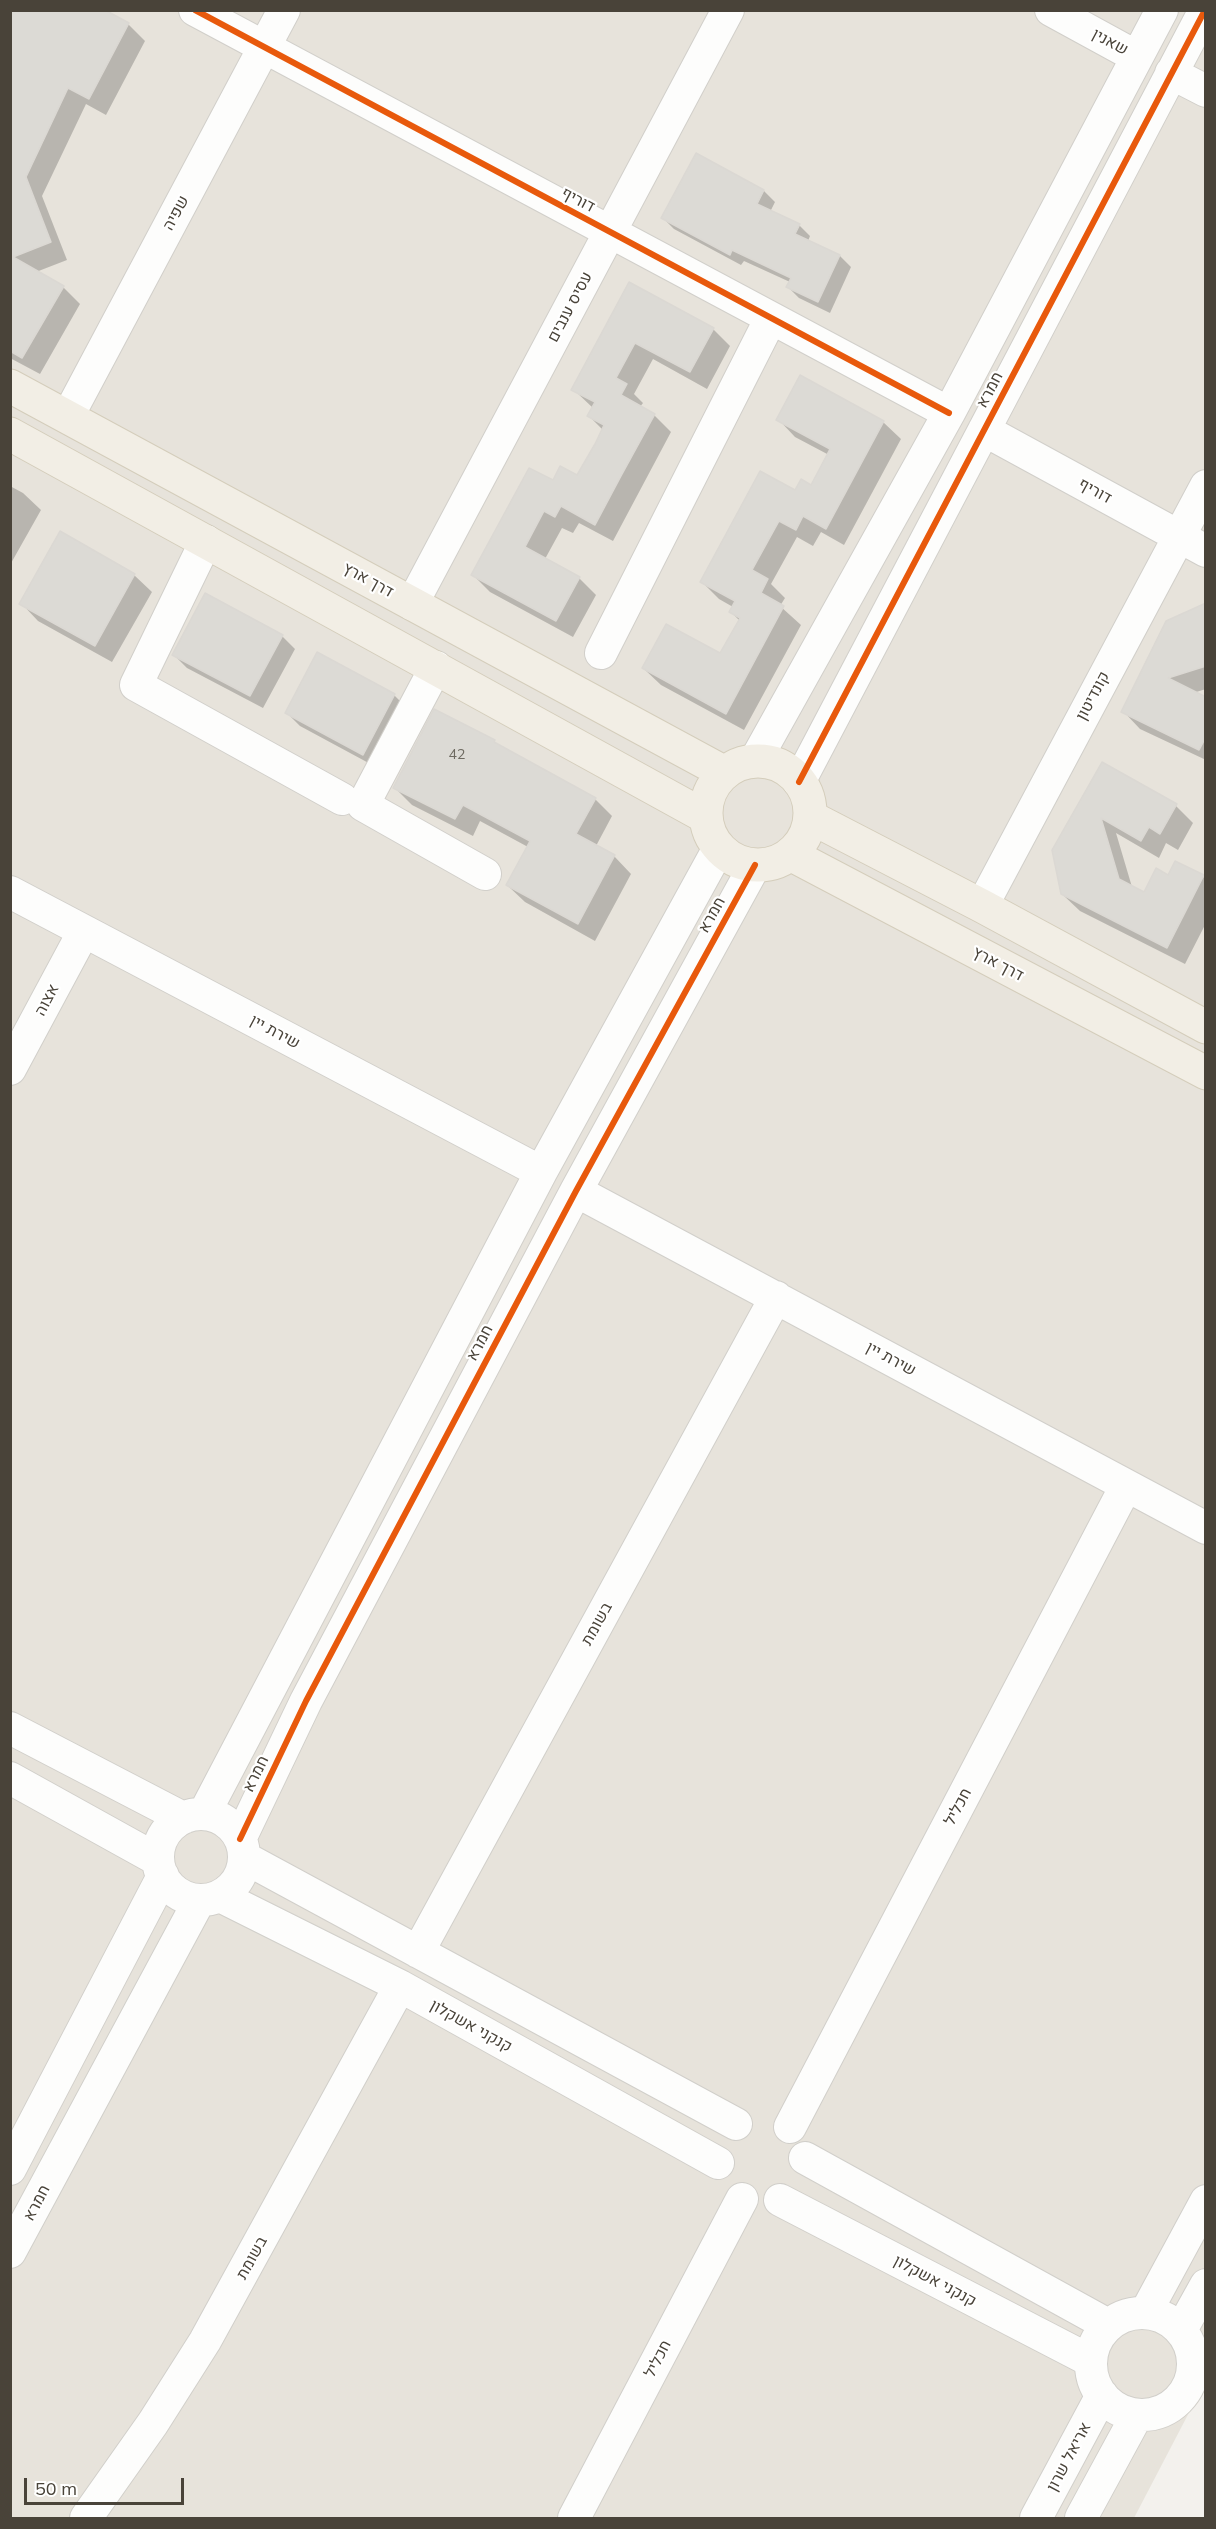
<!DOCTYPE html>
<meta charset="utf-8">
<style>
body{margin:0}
#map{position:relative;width:1216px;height:2529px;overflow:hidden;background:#f3f1ed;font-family:Mulish,sans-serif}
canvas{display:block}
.frame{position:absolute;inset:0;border:12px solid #494339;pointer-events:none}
.scale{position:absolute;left:24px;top:2478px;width:160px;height:27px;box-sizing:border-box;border:3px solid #494339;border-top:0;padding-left:8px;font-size:18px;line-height:21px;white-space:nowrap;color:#494339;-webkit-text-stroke:4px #fff;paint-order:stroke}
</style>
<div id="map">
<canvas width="1216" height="2529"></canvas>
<div class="frame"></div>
<div class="scale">50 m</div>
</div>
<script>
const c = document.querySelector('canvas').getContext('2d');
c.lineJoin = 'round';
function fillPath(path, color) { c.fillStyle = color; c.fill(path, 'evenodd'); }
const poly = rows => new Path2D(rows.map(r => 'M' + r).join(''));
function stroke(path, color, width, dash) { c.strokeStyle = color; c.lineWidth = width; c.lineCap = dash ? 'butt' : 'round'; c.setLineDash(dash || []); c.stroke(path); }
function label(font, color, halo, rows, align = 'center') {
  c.font = font + ' Mulish,Heebo,sans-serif'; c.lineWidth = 4.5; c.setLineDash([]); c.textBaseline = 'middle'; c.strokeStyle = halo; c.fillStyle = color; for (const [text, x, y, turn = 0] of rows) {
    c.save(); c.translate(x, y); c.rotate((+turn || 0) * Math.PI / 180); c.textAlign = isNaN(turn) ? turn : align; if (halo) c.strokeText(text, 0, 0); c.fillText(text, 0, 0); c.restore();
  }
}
fillPath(poly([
 [11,11,1205,11,1205,2382,1134,2518,11,2518]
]), '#e7e3db');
fillPath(poly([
 [10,10,128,24,145,41,106,115,86,104,42,196,67,260,36,272,63,287,80,304,40,374,10,358],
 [696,155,764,191,775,202,770,212,799,225,810,236,808,241,840,256,851,267,830,313,799,298,788,287,790,282,744,261,741,265,674,229,663,218],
 [630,284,713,329,730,346,707,389,653,359,634,394,643,403,640,407,654,415,671,432,613,541,579,523,573,533,562,528,545,559,579,578,596,595,573,637,490,592,473,575,554,482,578,477,603,430,589,416,593,408,573,389],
 [778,419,883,422,901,439,844,545,821,532,813,546,797,537,771,584,785,598,780,606,801,625,744,730,661,685,643,668,721,655,740,621,731,612,733,607,719,599,702,582,795,492,812,487,829,455,795,437],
 [10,486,23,493,41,510,10,565],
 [134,575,152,592,112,662,38,621,21,603],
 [1206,605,1206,689,1193,693,1206,699,1206,760,1140,729,1123,711],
 [282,636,295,649,263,708,187,668,174,655],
 [394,695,407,708,376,767,300,726,287,713],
 [494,741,501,748,595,799,612,816,596,846,614,856,631,874,595,941,525,902,507,885,528,847,480,821,473,836,412,805,394,787],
 [1102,764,1176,806,1193,823,1178,850,1166,843,1159,858,1116,833,1132,887,1145,894,1169,877,1203,877,1206,879,1206,923,1185,964,1080,911,1062,894]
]), '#0003');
const building = poly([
 [10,10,105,10,129,23,89,99,68,88,26,177,51,242,13,257,64,286,22,358,10,351,10,10],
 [696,153,764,190,757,204,800,224,795,234,840,255,818,302,786,287,791,278,732,250,730,255,661,218,696,153],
 [629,282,714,328,690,372,635,343,616,378,627,384,621,395,655,414,621,476,595,525,561,506,555,517,544,511,525,547,580,577,556,621,471,575,529,468,553,480,560,466,577,475,595,444,604,425,587,416,595,402,571,390,629,282],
 [800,375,884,421,826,529,803,516,796,530,779,521,752,570,768,579,761,593,784,606,726,714,642,668,666,624,720,653,740,618,729,612,735,601,700,582,726,534,760,471,795,490,801,479,811,485,830,449,776,420,800,375],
 [60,531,135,574,95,646,19,604,60,531],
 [205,593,283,635,250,696,172,655,205,593],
 [1206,603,1206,666,1168,678,1206,697,1206,737,1199,750,1121,712,1166,621,1206,603],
 [317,652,395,694,363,755,285,713,317,652],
 [434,709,495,740,494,742,596,798,576,834,615,855,578,924,506,885,530,841,463,805,455,819,393,788,434,709],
 [1102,762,1177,804,1160,834,1149,827,1141,841,1101,818,1119,879,1144,892,1156,868,1168,875,1175,861,1204,875,1167,948,1061,894,1052,850,1102,762]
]);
fillPath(building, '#dcdad5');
stroke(building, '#dbd8d3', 1.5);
const minor = poly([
 [195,10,949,413],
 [1051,10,1137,57],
 [1171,73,1206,91],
 [68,416,284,10],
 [984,430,1206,551],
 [206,541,136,685,342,799],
 [412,604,728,10],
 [601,653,771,318],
 [436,667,363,805,485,874],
 [755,761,949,413,1162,10],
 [799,782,1205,10],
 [10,892,541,1172],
 [982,906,1206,486],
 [10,1069,84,931],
 [576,1191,1206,1528],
 [10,1728,183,1818],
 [10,1778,158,1860],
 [204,1814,541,1172,719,848],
 '158 1857a43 43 0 1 1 86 0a43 43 0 1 1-86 0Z',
 [240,1839,306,1701,576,1191,755,865],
 [245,1858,736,2124],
 [220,1896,400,1986,718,2163],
 [418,1952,776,1297],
 [790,2127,1126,1486],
 [805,2158,1108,2325],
 [10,2169,163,1876],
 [780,2200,1091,2361],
 [10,2252,199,1901],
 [1146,2312,1206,2201],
 '1091 2364a51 51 0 1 1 102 0a51 51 0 1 1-102 0Z',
 [1181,2330,1206,2285],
 [86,2518,153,2423,205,2341,400,1986],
 [574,2518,742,2199],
 [1036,2518,1102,2395],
 [1081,2518,1137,2415]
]);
const major = poly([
 [10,386,725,773],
 [10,434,706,817],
 '706 813a52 52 0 1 1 104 0a52 52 0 1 1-104 0Z',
 [810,817,982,906,1206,1027],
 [790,854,1206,1073]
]);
stroke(minor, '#d1cfca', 34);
stroke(major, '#d4cdbb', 35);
stroke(minor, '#fdfdfc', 32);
stroke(major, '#f2eee5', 33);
stroke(poly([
 [195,10,949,413],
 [799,782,1205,10],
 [240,1839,306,1701,576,1191,755,865]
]), '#e8590c', 6);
label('14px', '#6e6a61', null, [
 ["42",457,755]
]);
label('16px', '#494339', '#fff', [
 ["שאנין",1110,42,28],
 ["דוריף",578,200,28],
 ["שפיה",176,213,-62],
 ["עסיס ענבים",570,307,-62],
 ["חמרא",990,390,-62],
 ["דוריף",1095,491,29],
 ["דרך ארץ",368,580,29],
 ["קונדיטון",1093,696,-62],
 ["חמרא",712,915,-61],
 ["דרך ארץ",998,964,28],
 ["אצוה",47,1000,-62],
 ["שירת יין",275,1032,28],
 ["חמרא",480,1343,-62],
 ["שירת יין",891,1359,28],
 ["בשומת",597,1624,-61],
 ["חמרא",256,1774,-64],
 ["חכליל",958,1807,-62],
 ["קנקני אשקלון",471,2026,29],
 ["חמרא",37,2203,-62],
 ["בשומת",252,2258,-61],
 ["קנקני אשקלון",935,2281,28],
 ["חכליל",658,2359,-63],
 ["אריאל שרון",1069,2457,-62]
]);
</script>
